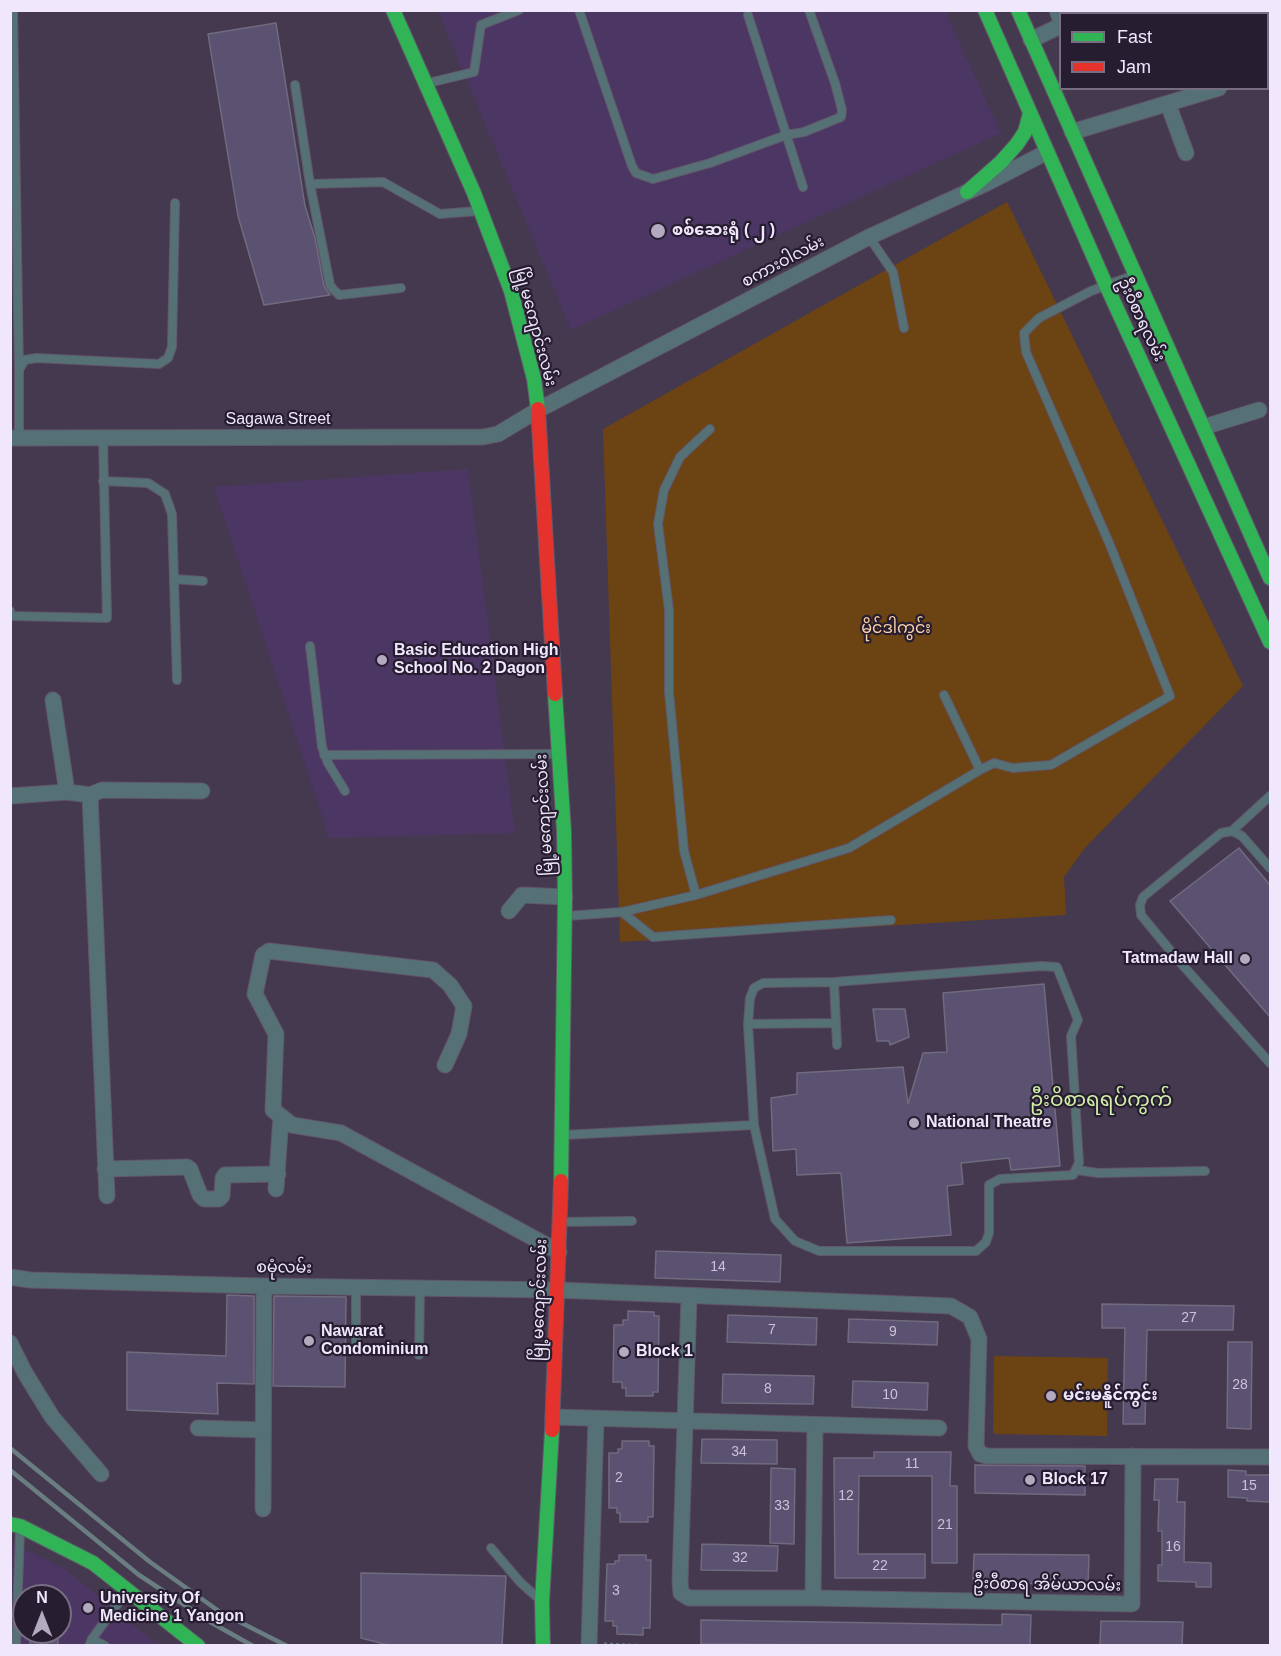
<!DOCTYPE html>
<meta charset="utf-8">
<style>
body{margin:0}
#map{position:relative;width:1281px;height:1656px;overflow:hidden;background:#453950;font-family:Helvetica,sans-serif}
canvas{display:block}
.frame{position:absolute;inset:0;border:12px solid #f0e7fc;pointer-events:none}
.legend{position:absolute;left:1059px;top:12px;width:210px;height:78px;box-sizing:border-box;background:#261d30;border:2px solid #776e82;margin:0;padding:8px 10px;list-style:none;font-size:18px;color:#f0e7fc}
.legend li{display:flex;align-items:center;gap:12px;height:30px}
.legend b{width:30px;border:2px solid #776e82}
.north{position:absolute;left:12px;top:1584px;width:60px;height:60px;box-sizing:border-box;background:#261d30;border:2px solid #776e82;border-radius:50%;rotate:0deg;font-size:16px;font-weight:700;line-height:24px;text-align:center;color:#f0e7fc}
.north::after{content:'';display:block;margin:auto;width:21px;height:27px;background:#b4aac0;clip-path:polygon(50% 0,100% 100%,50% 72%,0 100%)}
</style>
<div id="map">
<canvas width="1281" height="1656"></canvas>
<div class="frame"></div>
<ul class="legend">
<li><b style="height:8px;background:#30b455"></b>Fast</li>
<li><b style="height:8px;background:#e5322d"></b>Jam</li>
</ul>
<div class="north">N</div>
</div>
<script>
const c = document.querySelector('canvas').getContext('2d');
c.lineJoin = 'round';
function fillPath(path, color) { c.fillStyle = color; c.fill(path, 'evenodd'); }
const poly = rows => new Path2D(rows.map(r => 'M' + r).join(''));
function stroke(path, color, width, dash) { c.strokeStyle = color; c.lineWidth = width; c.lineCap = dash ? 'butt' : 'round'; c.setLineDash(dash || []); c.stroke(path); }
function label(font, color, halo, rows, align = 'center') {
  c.font = font + ' Helvetica,"Noto Sans Myanmar",sans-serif'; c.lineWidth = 4.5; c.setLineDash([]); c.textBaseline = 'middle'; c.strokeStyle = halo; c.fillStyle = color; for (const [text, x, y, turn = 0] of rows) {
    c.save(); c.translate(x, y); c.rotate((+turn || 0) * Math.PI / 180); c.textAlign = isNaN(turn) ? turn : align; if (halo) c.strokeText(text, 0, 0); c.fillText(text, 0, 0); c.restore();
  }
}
fillPath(poly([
 [438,11,945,11,1001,133,571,330],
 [468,469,515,833,329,838,214,487],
 [10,1542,66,1570,158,1645,11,1645],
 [24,1596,60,1596,60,1632,24,1632]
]), '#4c3663');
fillPath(poly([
 [1007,202,1243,686,1084,849,1064,877,1066,915,620,942,603,429],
 [994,1356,1108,1358,1107,1436,993,1434]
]), '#6c4313');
const building = poly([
 [276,23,305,206,315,238,324,286,330,295,264,305,238,216,208,34,276,23],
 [1239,848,1270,885,1270,1017,1170,901,1239,848],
 [1044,984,1060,1166,1011,1170,1009,1158,961,1163,963,1184,947,1186,951,1235,847,1243,841,1173,797,1175,796,1149,773,1151,771,1098,797,1094,797,1073,903,1067,908,1104,923,1053,947,1052,943,993,1044,984],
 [873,1009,905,1009,909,1037,890,1045,889,1041,877,1041,873,1009],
 [656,1251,781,1255,780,1282,655,1278,656,1251],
 [227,1295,254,1296,254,1384,217,1383,218,1414,127,1410,127,1352,226,1356,227,1295],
 [274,1296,346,1297,345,1387,273,1386,274,1296],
 [1102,1304,1234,1306,1233,1330,1147,1330,1145,1424,1123,1424,1125,1328,1102,1328,1102,1304],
 [628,1311,654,1312,654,1316,659,1316,658,1392,653,1392,653,1396,626,1396,626,1388,622,1388,622,1382,613,1382,614,1325,623,1325,623,1320,628,1320,628,1311],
 [728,1315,817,1318,816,1345,727,1342,728,1315],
 [849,1319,938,1322,937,1345,848,1342,849,1319],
 [1228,1342,1252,1342,1251,1429,1227,1428,1228,1342],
 [723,1374,814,1376,813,1404,722,1403,723,1374],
 [853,1381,928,1383,927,1410,852,1407,853,1381],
 [702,1439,777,1440,777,1464,701,1463,702,1439],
 [622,1441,649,1441,649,1446,654,1446,653,1517,648,1517,648,1522,620,1522,620,1513,617,1513,617,1508,609,1508,609,1453,618,1453,618,1449,622,1449,622,1441],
 [874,1452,951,1452,950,1486,957,1486,957,1563,932,1563,932,1476,859,1476,858,1554,925,1554,925,1578,835,1578,834,1458,874,1458,874,1452],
 [975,1465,1085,1466,1085,1495,975,1493,975,1465],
 [771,1468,795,1469,794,1544,770,1543,771,1468],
 [1228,1470,1246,1471,1246,1475,1270,1475,1270,1502,1247,1501,1247,1498,1228,1497,1228,1470],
 [1155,1479,1178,1479,1177,1502,1185,1502,1184,1562,1211,1563,1211,1587,1196,1587,1196,1582,1158,1581,1158,1565,1162,1565,1162,1531,1158,1531,1159,1500,1154,1500,1155,1479],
 [702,1544,778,1546,777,1571,701,1570,702,1544],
 [974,1554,1089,1555,1088,1584,973,1583,974,1554],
 [619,1555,646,1555,646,1560,651,1560,650,1628,643,1628,643,1635,617,1634,617,1626,613,1626,613,1621,605,1621,607,1564,615,1564,615,1561,619,1561,619,1555],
 [361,1573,506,1576,502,1646,392,1646,361,1638,361,1573],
 [1002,1614,1031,1615,1030,1646,701,1644,701,1620,1002,1625,1002,1614],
 [1101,1621,1183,1622,1182,1646,1100,1646,1101,1621],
 [31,1632,58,1632,58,1646,30,1646,31,1632]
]);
fillPath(building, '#5a5270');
stroke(building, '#706b7f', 1.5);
const lane = poly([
 [13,10,19,369],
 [579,10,632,166,636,173,653,179,710,163,786,135,804,132,841,117,842,110,835,83,809,10],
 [748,15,803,187],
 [428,83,474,72,481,25,519,10],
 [295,85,310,184,383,182,440,214,478,211],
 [310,184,330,285,333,289,339,295,401,288],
 [869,237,893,272,904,328],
 [19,438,19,370,25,360,36,358,159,364,168,358,172,347,175,203],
 [103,481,148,483,165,494,172,514,177,680],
 [174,579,203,581],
 [10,611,11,616,107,618,103,438],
 [310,646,322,747,328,763,345,791],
 [944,695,980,770,994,763,1013,768,1051,765,1170,696,1110,545,1026,352,1024,333,1039,318,1091,291,1132,276],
 [324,755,557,754],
 [1232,831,1270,796],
 [1270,868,1242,836,1232,831,1221,833,1143,897,1140,905,1141,915,1178,960,1270,1063],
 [696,895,684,851,669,692,669,610,658,524,664,490,680,457,710,429],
 [622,912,653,937,891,920],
 [567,916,622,912,696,895,849,848,980,770],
 [1041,966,1057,967,1078,1020,1071,1036,1079,1163,1073,1175,1000,1179,989,1185,989,1233,986,1242,976,1251,819,1251,795,1241,775,1219,754,1125,748,1024,750,998,754,988,763,983,834,982,1041,966],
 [834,982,837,1045],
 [748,1024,836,1023],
 [563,1135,754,1125],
 [1077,1170,1098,1173,1205,1171],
 [561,1222,632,1221],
 [356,1287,356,1348],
 [419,1355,420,1288],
 [491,1548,520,1582,539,1599],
 [92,1639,105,1646],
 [16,1646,20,1530],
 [89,1646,92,1639,127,1591]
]);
const street = poly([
 [1057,10,1060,18],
 [1200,10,1201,14],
 [1031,40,1060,26],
 [1268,74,1270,73],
 [1168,104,1186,153],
 [1072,132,1219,88],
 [1204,427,1259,410],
 [10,438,483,437,498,434,538,410,869,237,987,183,1047,152],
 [53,700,67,792,90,795,107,1196],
 [90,795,102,790,202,791],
 [10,796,67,792],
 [509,911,522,895,565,897],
 [445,1065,459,1034,464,1006,450,985,433,970,269,951,263,955,255,994,276,1034,273,1110,292,1125,341,1133,559,1252],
 [105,1169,187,1167,190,1169,200,1195,204,1199,219,1199,222,1196,223,1178,225,1175,278,1174],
 [276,1189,281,1116],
 [10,1277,30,1280,264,1286,557,1290,951,1306,970,1317,979,1339,976,1446,980,1454,987,1456,1270,1457],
 [689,1296,680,1582,681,1593,689,1598,813,1598,1132,1604,1133,1456],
 [10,1343,25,1373,52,1417,101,1474],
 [553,1417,939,1428],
 [198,1428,263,1430],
 [263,1509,264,1286],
 [813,1598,815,1425],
 [589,1644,596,1419]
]);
const fast = poly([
 [393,10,474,193,511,291,534,379,538,409],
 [985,10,1106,285,1270,642],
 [1018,10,1270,578],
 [967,192,1001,162,1017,144,1025,132,1030,113],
 [555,694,564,832,565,897,561,1181],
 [10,1524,20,1526,93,1563,198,1646],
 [543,1646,542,1602,552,1430]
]);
const jam = poly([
 [538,409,555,694],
 [552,1430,561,1181]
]);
stroke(lane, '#60576a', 10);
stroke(street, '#60576a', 17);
stroke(fast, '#60576a', 16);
stroke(jam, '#60576a', 16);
stroke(poly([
 [604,1644,654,1646]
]), '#617078', 3, [3, 3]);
stroke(lane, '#557175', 8);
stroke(street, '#557175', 15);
stroke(fast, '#30b455', 14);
stroke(jam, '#e5322d', 14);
stroke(poly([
 [10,1448,150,1562,220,1612,287,1646],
 [10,1470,139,1575,212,1623,253,1646]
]), '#6a7d81', 4.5);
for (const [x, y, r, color] of [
 [658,231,8,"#b4aac0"],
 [382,660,6,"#b4aac0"],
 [1245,959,6,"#b4aac0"],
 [914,1123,6,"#b4aac0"],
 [309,1341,6,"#b4aac0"],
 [624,1352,6,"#b4aac0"],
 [1051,1396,6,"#b4aac0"],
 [1030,1480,6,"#b4aac0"],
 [88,1608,6,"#b4aac0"]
]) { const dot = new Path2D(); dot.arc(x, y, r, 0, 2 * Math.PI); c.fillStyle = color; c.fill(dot); stroke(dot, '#261d30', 2); }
label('14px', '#cac2d9', null, [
 ["14",718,1267],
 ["27",1189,1318],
 ["7",772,1330],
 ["9",893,1332],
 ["28",1240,1385],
 ["8",768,1389],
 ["10",890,1395],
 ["34",739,1452],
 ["11",912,1464],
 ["2",619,1478],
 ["15",1249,1486],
 ["12",846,1496],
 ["33",782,1506],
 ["21",945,1525],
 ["16",1173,1547],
 ["32",740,1558],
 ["22",880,1566],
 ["3",616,1591]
]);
label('bold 16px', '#f0e7fc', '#261d30', [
 ["စစ်ဆေးရုံ ( ၂ )",672,231],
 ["Basic Education High",394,651],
 ["School No. 2 Dagon",394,669],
 ["Tatmadaw Hall",1233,959,"right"],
 ["National Theatre",926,1123],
 ["Nawarat",321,1332],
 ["Condominium",321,1350],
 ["Block 1",636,1352],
 ["မင်းမနိူင်ကွင်း",1063,1396],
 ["Block 17",1042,1480],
 ["University Of",100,1599],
 ["Medicine 1 Yangon",100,1617]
], 'left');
label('16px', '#f0e7fc', '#261d30', [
 ["စကားဝါလမ်း",783,262,-28],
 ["ဦးဝီစာရလမ်း",1141,320,65],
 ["မြို့မကျောင်းလမ်း",535,327,75],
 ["Sagawa Street",278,420],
 ["မြို့မကျောင်းလမ်း",545,815,-93],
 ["စမုံလမ်း",284,1268,1],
 ["မြို့မကျောင်းလမ်း",540,1300,-88],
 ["ဦးဝီစာရ အိမ်ယာလမ်း",1047,1585,1]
]);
label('16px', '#fcd1a7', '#261d30', [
 ["မိုင်ဒါကွင်း",896,629]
]);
label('20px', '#d2f0a7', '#261d30', [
 ["ဦးဝိစာရရပ်ကွက်",1101,1100]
]);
</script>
